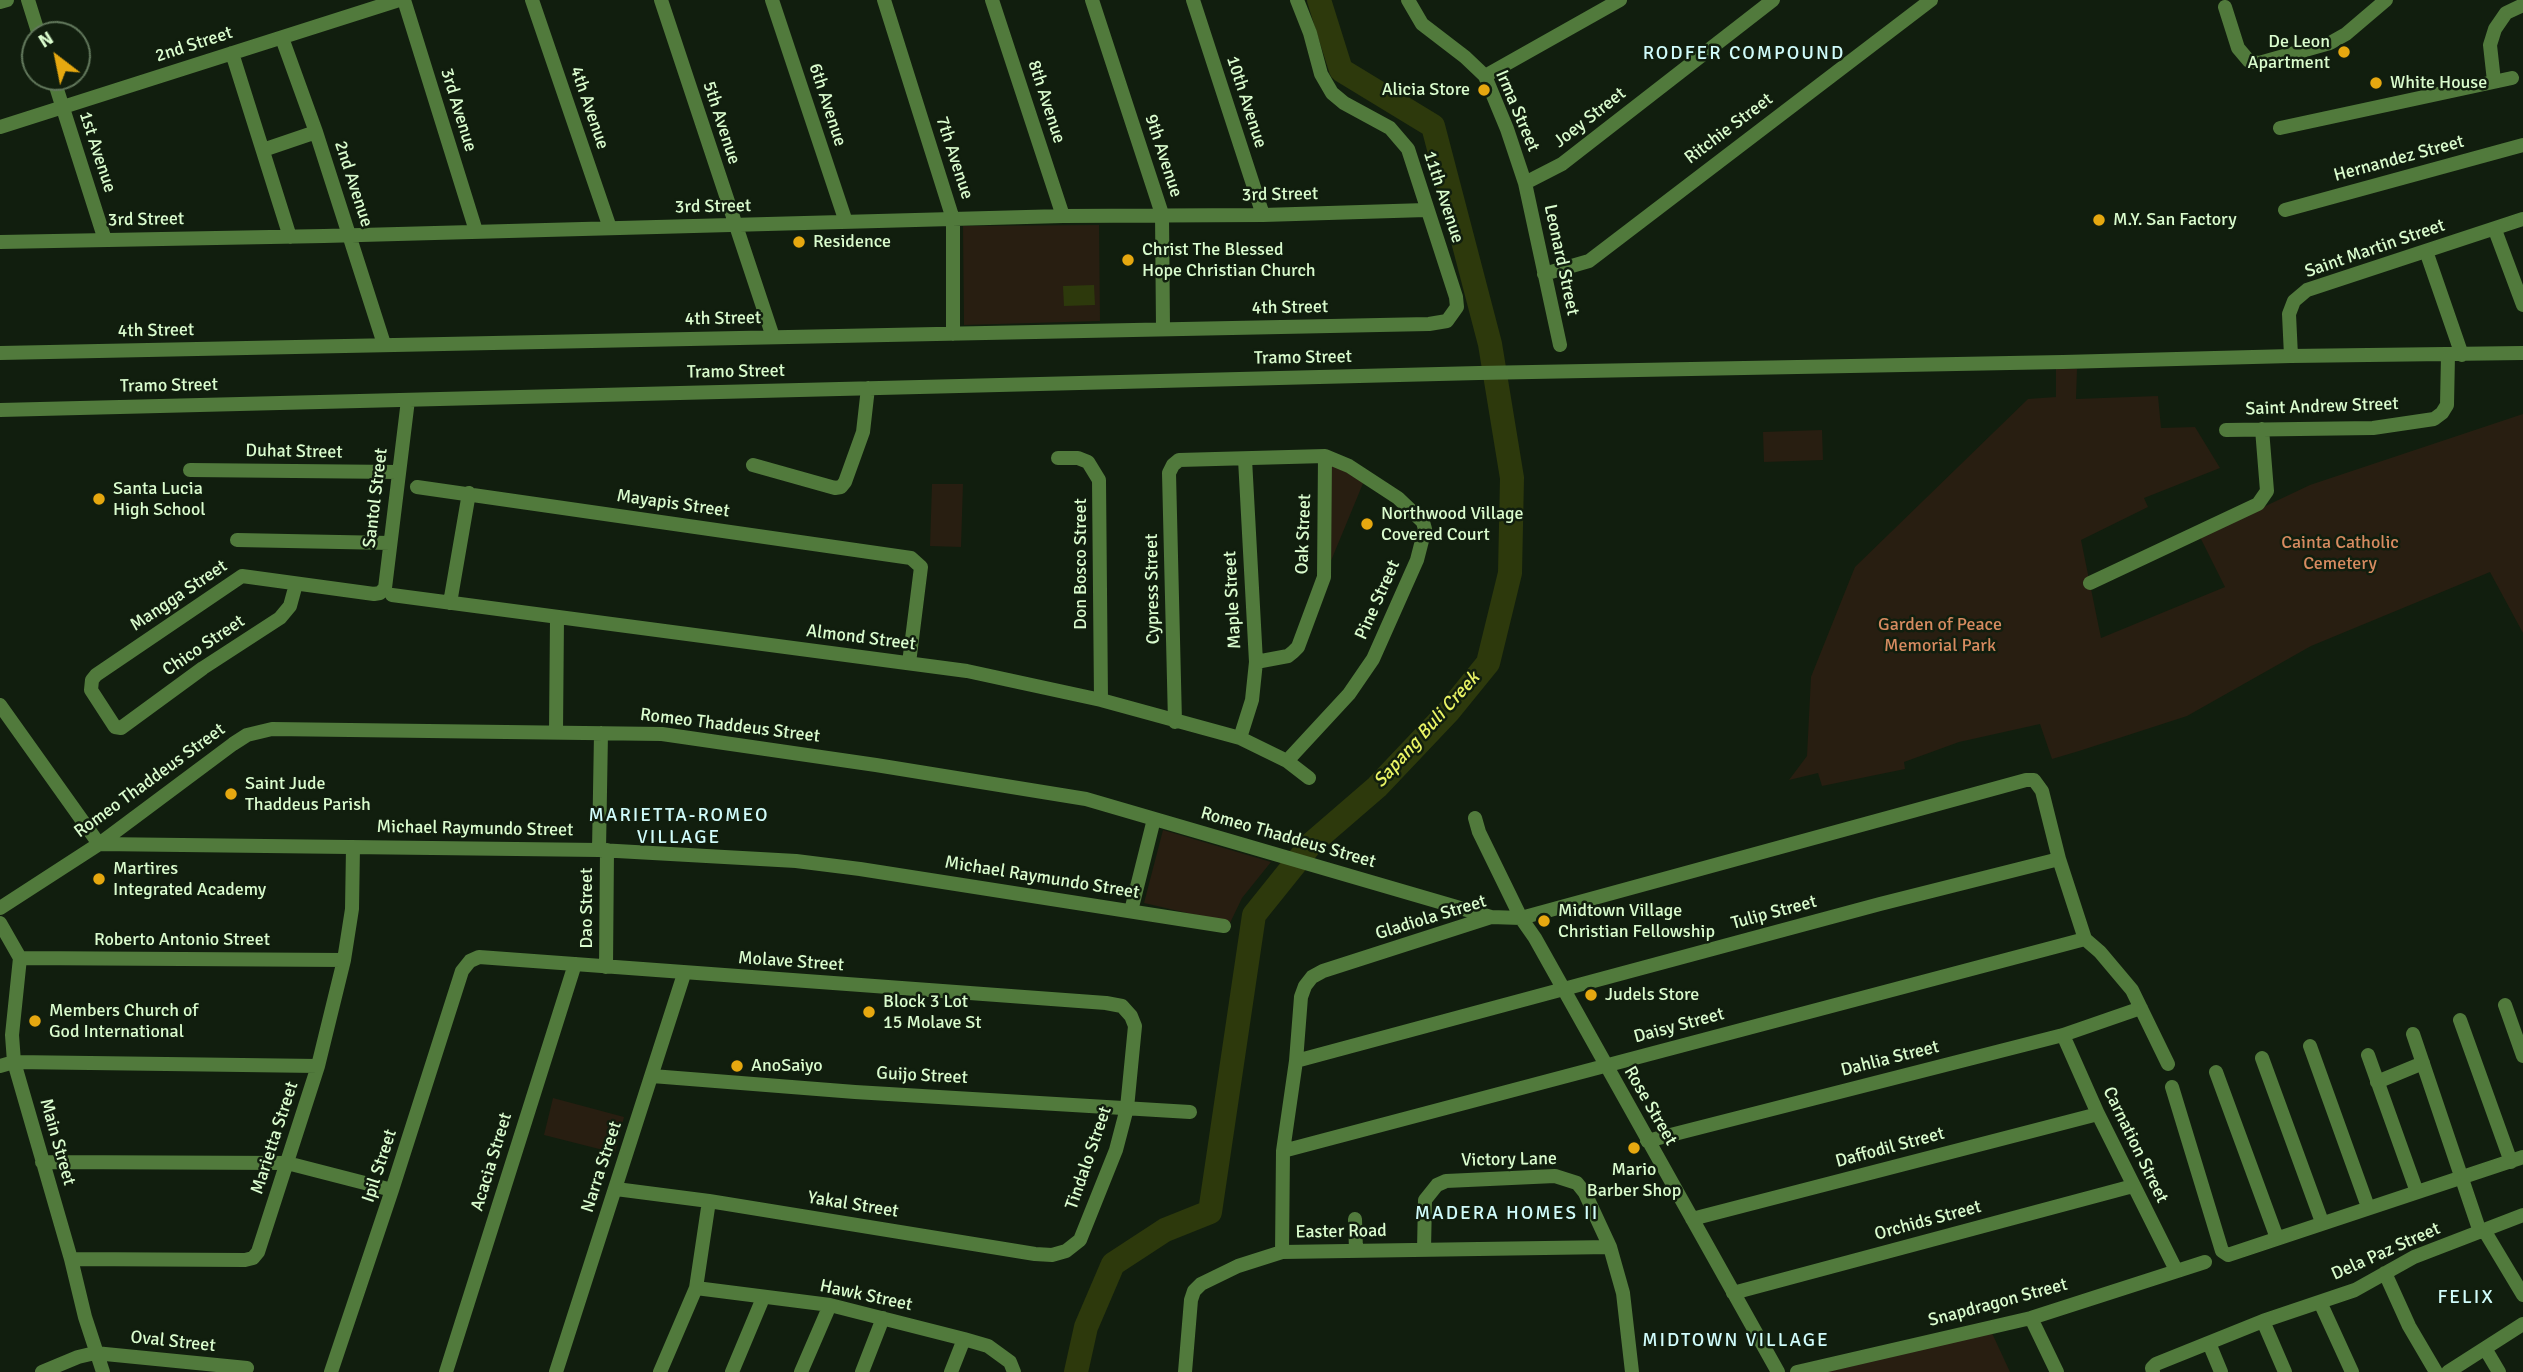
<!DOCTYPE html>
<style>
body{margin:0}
#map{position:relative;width:2523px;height:1372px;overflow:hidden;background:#111e0e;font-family:Signika,sans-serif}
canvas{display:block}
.north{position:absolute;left:21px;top:21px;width:70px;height:70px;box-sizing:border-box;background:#111e0e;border:2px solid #61775b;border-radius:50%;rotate:328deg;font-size:19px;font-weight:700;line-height:28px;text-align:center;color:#dafcce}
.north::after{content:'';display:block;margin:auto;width:24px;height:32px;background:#e6a810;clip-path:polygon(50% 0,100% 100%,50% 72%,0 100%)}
</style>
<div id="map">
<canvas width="2523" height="1372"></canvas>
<div class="north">N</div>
</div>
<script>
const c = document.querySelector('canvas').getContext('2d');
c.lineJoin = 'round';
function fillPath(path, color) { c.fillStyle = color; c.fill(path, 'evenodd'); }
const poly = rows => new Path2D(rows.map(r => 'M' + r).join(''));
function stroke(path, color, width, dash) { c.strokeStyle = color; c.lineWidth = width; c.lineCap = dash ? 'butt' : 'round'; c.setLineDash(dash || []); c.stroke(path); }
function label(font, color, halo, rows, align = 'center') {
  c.font = font + ' Signika,sans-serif'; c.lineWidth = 5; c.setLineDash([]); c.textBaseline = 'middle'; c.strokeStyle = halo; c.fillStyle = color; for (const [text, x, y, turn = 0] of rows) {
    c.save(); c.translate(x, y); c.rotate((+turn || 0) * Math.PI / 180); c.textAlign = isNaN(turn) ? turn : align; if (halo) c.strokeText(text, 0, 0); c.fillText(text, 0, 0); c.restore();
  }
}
fillPath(poly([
 [1099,225,1100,321,964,325,963,226],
 [2056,369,2077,369,2076,399,2158,396,2161,428,2195,427,2220,468,2144,498,2148,507,2081,540,2101,638,2225,587,2200,537,2310,485,2523,414,2523,633,2490,572,2311,646,2187,716,2079,751,2052,759,2040,724,1959,742,1904,762,1905,769,1822,786,1818,773,1789,780,1807,756,1811,677,1855,567,2028,399,2056,397],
 [1822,430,1823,460,1764,462,1763,432],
 [1331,462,1364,481,1328,568],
 [932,484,963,484,961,547,930,546],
 [1163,830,1271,862,1242,898,1230,923,1144,903],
 [553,1098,624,1117,615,1153,544,1135],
 [1991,1331,2010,1372,1826,1372]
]), '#281e11');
fillPath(poly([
 [1094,285,1095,305,1064,306,1063,286]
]), '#2d390c');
stroke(poly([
 [1076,1372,1086,1327,1113,1264,1165,1230,1210,1212,1254,915,1311,844,1377,787,1449,711,1488,663,1510,573,1512,478,1490,344,1433,126,1341,70,1319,0]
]), '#2d390c', 24);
stroke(poly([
 [28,0,39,35],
 [404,0,476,231],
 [532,0,610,228],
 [661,0,773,337],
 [772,0,846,222],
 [884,0,953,219,953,334],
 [992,0,1063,216],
 [1092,0,1162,214,1163,329],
 [1193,0,1263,215],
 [1408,0,1422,24,1465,57,1485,76,1507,129,1525,183,1560,345],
 [0,2,7,0],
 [2225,7,2238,48,2249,61,2259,63,2330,43,2346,34,2386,0],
 [282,38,316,132,384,344],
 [232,53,290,237],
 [1485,76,1620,0],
 [53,77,105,240],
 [2494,81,2490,45,2495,29,2506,13,2523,5],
 [0,127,399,0],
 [2280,128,2512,78],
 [263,150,316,132],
 [1525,183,1562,164,1773,0],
 [2285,210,2523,145],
 [2495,230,2523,305],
 [0,242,324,236,1063,216,1263,215,1426,210],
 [2426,251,2462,355],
 [1544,274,1589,261,1931,0],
 [0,353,1429,324,1447,321,1457,307,1456,297,1408,149,1390,128,1344,103,1332,93,1321,74,1310,33,1297,0],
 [2291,356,2289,314,2294,301,2307,290,2523,219],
 [0,410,1479,373,2063,362,2291,356,2523,353],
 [2226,430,2373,428,2434,419,2442,413,2447,405,2448,355],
 [1058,458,1078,458,1088,462,1099,480,1101,700],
 [753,465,835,488,841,487,845,482,863,432,868,388],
 [190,470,398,472],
 [417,487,911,558,921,567,909,663],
 [237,540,390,543],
 [2090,583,2258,504,2267,491,2262,429],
 [296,584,290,606,280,618,203,668,121,728,115,727,91,690,92,680,96,675,242,576,374,594,380,593,385,588,408,400],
 [392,595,967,671,1101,700,1240,738,1287,761,1309,778],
 [450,603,469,493],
 [1256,662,1288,656,1293,652,1298,647,1324,577,1325,456],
 [0,705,99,844,599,850,796,861,860,869,1224,926],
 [1175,722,1169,473,1173,465,1179,460,1325,456,1349,466,1398,498,1423,522,1425,529,1417,560,1373,659,1349,694,1287,761],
 [556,732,557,618],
 [1240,738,1252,700,1256,662,1245,459],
 [1475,818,1479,832,1521,918,1535,938,1778,1372],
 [599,850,601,733],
 [0,908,99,844,233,744,247,735,272,729,662,734,876,765,1086,799,1491,917],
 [1131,911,1154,819],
 [0,923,20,958,12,1035,14,1062,71,1259,85,1317,103,1372],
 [20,958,344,960],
 [606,967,607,850],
 [2505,1005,2523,1056],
 [2460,1020,2511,1162],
 [2413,1034,2480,1232],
 [2063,1035,2098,1114,2176,1270],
 [2310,1046,2368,1207],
 [2368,1055,2417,1192],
 [2262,1058,2322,1222],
 [1296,1061,1880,904,2059,859],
 [0,1066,14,1062,318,1066],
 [2216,1072,2277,1238],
 [652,1076,855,1092,1190,1112],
 [2377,1082,2423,1063],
 [2172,1087,2222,1251,2228,1255,2523,1157],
 [1647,1141,2063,1035,2141,1008],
 [1283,1151,2085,939],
 [42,1162,287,1163,392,1190],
 [1355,1219,1356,1250],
 [1692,1219,2098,1114],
 [2484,1230,2523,1295],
 [1424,1250,1425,1200,1437,1185,1446,1181,1555,1176,1577,1183,1585,1193,1610,1247,1623,1293,1632,1372],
 [1282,1252,1283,1151,1296,1061,1301,997,1305,986,1312,977,1323,971,1491,917,1521,918,2026,780,2034,780,2042,791,2059,859,2085,939,2100,952,2132,990,2168,1064],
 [71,1259,245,1260,253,1258,258,1252,318,1066,344,960,352,909,353,847],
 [2385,1273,2409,1326,2436,1372],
 [696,1288,830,1305,964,1339,988,1346,1010,1362,1014,1372],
 [1733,1293,2133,1186],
 [2320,1302,2352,1372],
 [2031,1318,2057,1372],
 [2263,1321,2285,1372],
 [2209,1343,2221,1372],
 [2486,1350,2499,1372],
 [42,1372,78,1357,95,1353,247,1368],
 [331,1372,392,1190,462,971,470,961,479,957,1106,1003,1122,1006,1131,1016,1135,1026,1127,1108,1116,1150,1080,1240,1066,1251,1052,1255,1035,1254,709,1201,616,1189],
 [446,1372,575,964],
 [556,1372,684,974],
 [660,1372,696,1288,709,1201],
 [732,1372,763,1298],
 [801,1372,830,1305],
 [862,1372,883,1318],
 [951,1372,964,1339],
 [1185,1372,1191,1300,1194,1291,1201,1284,1238,1266,1282,1252,1610,1247],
 [1797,1372,2031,1318,2205,1262],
 [2153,1372,2152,1368,2156,1364,2263,1321,2355,1290,2414,1257,2523,1215],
 [2448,1372,2523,1324]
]), '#517a3c', 14);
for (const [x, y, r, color] of [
 [2344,52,7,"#e6a810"],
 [2376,83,7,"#e6a810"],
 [1484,90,7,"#e6a810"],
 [2099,220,7,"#e6a810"],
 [799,242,7,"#e6a810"],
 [1128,260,7,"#e6a810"],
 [99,499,7,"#e6a810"],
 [1367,524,7,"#e6a810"],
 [231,794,7,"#e6a810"],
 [99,879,7,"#e6a810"],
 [1544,921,7,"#e6a810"],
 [1591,995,7,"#e6a810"],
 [869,1012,7,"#e6a810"],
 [35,1021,7,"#e6a810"],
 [737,1066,7,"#e6a810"],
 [1634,1148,7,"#e6a810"]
]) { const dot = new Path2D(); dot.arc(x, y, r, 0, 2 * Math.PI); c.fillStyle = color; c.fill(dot); stroke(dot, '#111e0e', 2.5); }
label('18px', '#dafcce', '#111e0e', [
 ["De Leon",2330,42,"right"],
 ["Apartment",2330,63,"right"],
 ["White House",2390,83],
 ["Alicia Store",1470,90,"right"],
 ["M.Y. San Factory",2113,220],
 ["Residence",813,242],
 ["Christ The Blessed",1142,250],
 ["Hope Christian Church",1142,271],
 ["Santa Lucia",113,489],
 ["High School",113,510],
 ["Northwood Village",1381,514],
 ["Covered Court",1381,535],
 ["Saint Jude",245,784],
 ["Thaddeus Parish",245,805],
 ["Martires",113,869],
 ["Integrated Academy",113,890],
 ["Midtown Village",1558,911],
 ["Christian Fellowship",1558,932],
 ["Judels Store",1605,995],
 ["Block 3 Lot",883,1002],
 ["15 Molave St",883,1023],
 ["Members Church of",49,1011],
 ["God International",49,1032],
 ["AnoSaiyo",751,1066],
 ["Mario",1634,1170,"center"],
 ["Barber Shop",1634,1191,"center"]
], 'left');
label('18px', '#dafcce', '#111e0e', [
 ["2nd Street",194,45,-18],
 ["8th Avenue",1046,102,72],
 ["10th Avenue",1246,102,72],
 ["6th Avenue",827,105,72],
 ["4th Avenue",589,108,71],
 ["3rd Avenue",458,110,73],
 ["Irma Street",1517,111,67],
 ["Joey Street",1590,118,-38],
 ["5th Avenue",721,123,72],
 ["Ritchie Street",1729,129,-37],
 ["1st Avenue",97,152,72],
 ["9th Avenue",1163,156,72],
 ["7th Avenue",954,158,72],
 ["Hernandez Street",2399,159,-15],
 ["2nd Avenue",353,184,72],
 ["3rd Street",1280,195,-1],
 ["11th Avenue",1443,197,72],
 ["3rd Street",713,207,-1],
 ["3rd Street",146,220,-1],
 ["Saint Martin Street",2375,249,-19],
 ["Leonard Street",1561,260,78],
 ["4th Street",1290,308,-1],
 ["4th Street",723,319,-1],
 ["4th Street",156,331,-1],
 ["Tramo Street",1303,358,-1],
 ["Tramo Street",736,372,-1],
 ["Tramo Street",169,386,-1],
 ["Saint Andrew Street",2322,407,-2],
 ["Duhat Street",294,452,1],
 ["Santol Street",376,498,-83],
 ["Mayapis Street",673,504,8],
 ["Oak Street",1304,534,-88],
 ["Don Bosco Street",1081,564,-90],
 ["Cypress Street",1153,589,-91],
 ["Mangga Street",179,596,-34],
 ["Maple Street",1233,600,-93],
 ["Pine Street",1378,600,-66],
 ["Almond Street",861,638,7],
 ["Chico Street",204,646,-34],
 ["Romeo Thaddeus Street",730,726,7],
 ["Romeo Thaddeus Street",150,781,-36],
 ["Michael Raymundo Street",475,829,1],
 ["Romeo Thaddeus Street",1288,838,16],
 ["Michael Raymundo Street",1042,878,9],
 ["Dao Street",587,908,-90],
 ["Tulip Street",1774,913,-15],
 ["Gladiola Street",1431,918,-17],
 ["Roberto Antonio Street",182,940],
 ["Molave Street",791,962,4],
 ["Daisy Street",1679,1026,-15],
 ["Dahlia Street",1890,1059,-14],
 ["Guijo Street",922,1076,3],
 ["Rose Street",1650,1106,60],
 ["Marietta Street",275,1138,-72],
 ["Main Street",57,1142,74],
 ["Carnation Street",2135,1145,64],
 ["Daffodil Street",1890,1148,-15],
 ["Tindalo Street",1089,1158,-71],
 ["Victory Lane",1509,1160,-1],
 ["Acacia Street",492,1162,-73],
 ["Ipil Street",380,1166,-72],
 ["Narra Street",602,1167,-72],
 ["Yakal Street",853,1205,9],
 ["Orchids Street",1928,1221,-15],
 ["Easter Road",1341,1232,-1],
 ["Dela Paz Street",2386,1252,-24],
 ["Hawk Street",866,1296,12],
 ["Snapdragon Street",1998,1303,-15],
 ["Oval Street",173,1342,6]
]);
label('18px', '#d68b60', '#111e0e', [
 ["Cainta Catholic",2340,543],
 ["Cemetery",2340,564],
 ["Garden of Peace",1940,625],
 ["Memorial Park",1940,646]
]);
c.letterSpacing = '2px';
label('19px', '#d0fcfb', '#111e0e', [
 ["RODFER COMPOUND",1744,54],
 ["MARIETTA-ROMEO",679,816],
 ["VILLAGE",679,838],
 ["MADERA HOMES II",1507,1214],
 ["FELIX",2466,1298],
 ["MIDTOWN VILLAGE",1736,1341]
]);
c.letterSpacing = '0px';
label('italic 19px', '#e9f464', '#111e0e', [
 ["Sapang Buli Creek",1427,730,-48]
]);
</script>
